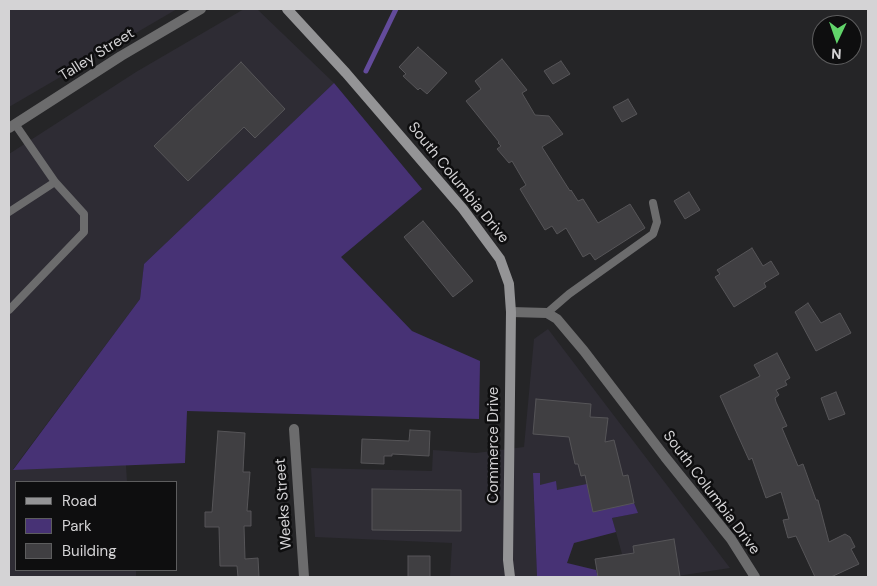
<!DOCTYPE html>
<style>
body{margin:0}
#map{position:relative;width:877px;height:586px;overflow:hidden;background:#252527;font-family:"DM Sans",sans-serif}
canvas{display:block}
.frame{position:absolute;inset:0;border:10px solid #d4d3d5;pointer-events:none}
.legend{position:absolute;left:15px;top:481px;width:162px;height:90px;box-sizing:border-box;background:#0e0e0f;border:1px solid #5d5d5e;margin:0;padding:6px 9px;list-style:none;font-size:15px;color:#d4d3d5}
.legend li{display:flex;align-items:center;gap:10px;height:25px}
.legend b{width:25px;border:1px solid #5d5d5e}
.north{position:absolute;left:812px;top:15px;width:50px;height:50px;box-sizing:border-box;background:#0e0e0f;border:1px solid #5d5d5e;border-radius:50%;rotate:183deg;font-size:14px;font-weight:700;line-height:20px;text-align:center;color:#d4d3d5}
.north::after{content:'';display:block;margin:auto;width:18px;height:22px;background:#61d46a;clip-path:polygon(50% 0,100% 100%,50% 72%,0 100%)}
</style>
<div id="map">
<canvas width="877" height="586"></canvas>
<div class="frame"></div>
<ul class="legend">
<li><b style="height:6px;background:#949496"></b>Road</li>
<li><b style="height:14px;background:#473275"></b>Park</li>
<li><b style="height:14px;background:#403f42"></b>Building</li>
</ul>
<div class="north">N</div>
</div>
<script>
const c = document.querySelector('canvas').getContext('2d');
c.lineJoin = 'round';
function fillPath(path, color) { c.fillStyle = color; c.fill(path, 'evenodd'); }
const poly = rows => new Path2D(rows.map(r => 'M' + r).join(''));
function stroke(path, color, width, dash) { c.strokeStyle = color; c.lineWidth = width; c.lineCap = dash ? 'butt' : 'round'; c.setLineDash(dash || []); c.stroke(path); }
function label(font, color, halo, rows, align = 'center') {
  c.font = font + ' "DM Sans",sans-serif'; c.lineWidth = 5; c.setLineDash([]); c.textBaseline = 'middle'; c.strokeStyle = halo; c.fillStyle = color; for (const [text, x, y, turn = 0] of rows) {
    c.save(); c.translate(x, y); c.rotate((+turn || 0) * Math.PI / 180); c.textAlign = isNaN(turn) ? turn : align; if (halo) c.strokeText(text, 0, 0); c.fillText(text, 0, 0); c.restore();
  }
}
fillPath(poly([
 [9,9,177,9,9,107],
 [244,9,257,9,334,83,144,264,140,299,13,469,126,465,127,482,16,482,16,570,136,570,136,577,9,577,9,154,136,72],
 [548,329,730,568,671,577,598,577,595,559,622,554,612,518,637,513,540,485,540,473,533,474,537,577,450,577,452,543,315,537,311,468,432,471,433,450,476,453,524,447,534,339]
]), '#2e2c34');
fillPath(poly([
 [334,83,422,189,341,257,412,331,480,361,479,419,187,411,185,463,13,470,140,299,144,264],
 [533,473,540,473,540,485,556,481,557,490,587,484,634,503,638,513,612,518,616,532,574,543,567,563,596,570,598,577,537,577]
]), '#473275');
stroke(poly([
 [366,71,396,9]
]), '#634b9b', 5);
const building = poly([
 [418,47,447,73,427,94,420,88,418,90,403,76,406,74,399,67,418,47],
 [502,59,527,90,522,93,535,115,549,116,563,134,542,147,570,191,571,190,578,201,583,199,598,223,630,204,645,228,595,260,590,253,583,257,566,228,557,234,552,226,545,230,520,189,526,185,512,161,509,163,497,149,501,146,498,143,499,142,466,101,481,89,475,81,502,59],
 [561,61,570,74,553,84,544,71,561,61],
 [241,62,285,109,255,138,244,127,188,181,154,146,241,62],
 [628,99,637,114,622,122,613,107,628,99],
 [689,192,700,210,685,219,674,201,689,192],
 [423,221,473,281,453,297,404,237,423,221],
 [752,248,763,266,771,261,779,274,764,283,766,287,734,307,715,277,720,274,717,270,752,248],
 [808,303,821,323,840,313,851,333,816,351,795,312,808,303],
 [777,353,790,378,785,381,787,385,776,390,779,395,775,398,776,402,787,426,782,428,798,466,803,464,816,500,818,500,829,542,845,534,850,537,855,547,851,549,859,564,831,577,815,577,796,536,788,538,783,520,789,519,781,492,766,498,752,458,749,460,720,396,760,376,754,365,777,353],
 [836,392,845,414,829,420,821,398,836,392],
 [536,399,591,404,590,417,608,418,605,442,614,440,623,476,628,475,634,503,593,512,585,475,581,476,578,464,575,464,569,437,533,434,536,399],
 [410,430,430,431,429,456,392,454,392,456,384,456,384,464,361,463,362,439,409,441,410,430],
 [218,431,245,433,243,472,250,472,247,511,251,511,251,526,244,526,245,559,258,558,259,577,238,577,237,566,220,566,219,527,205,527,205,512,212,512,218,431],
 [372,489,461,490,461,531,372,530,372,489],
 [674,539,680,577,598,577,595,559,634,553,633,546,674,539],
 [408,556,430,556,430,577,408,577,408,556]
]);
fillPath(building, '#403f42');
stroke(building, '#565558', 1);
stroke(poly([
 [9,212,55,182],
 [9,310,84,232,84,214,55,182,15,124],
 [547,313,569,294,653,234,657,222,653,203]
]), '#6c6c6d', 8);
stroke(poly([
 [9,128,121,56,201,9],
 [294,429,304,577]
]), '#6c6c6d', 10);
stroke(poly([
 [511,312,547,313,557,319,584,351,665,457,731,539,755,577]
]), '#6c6c6d', 10);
stroke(poly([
 [287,9,346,73,463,209,500,259,509,284,511,312,508,560,510,577]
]), '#949496', 10);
label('15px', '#d4d3d5', '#0e0e0f', [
 ["Talley Street",97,55,-32],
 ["South Columbia Drive",458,183,51],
 ["Commerce Drive",494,445,-90],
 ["South Columbia Drive",711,493,53],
 ["Weeks Street",284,504,-94]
]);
</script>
